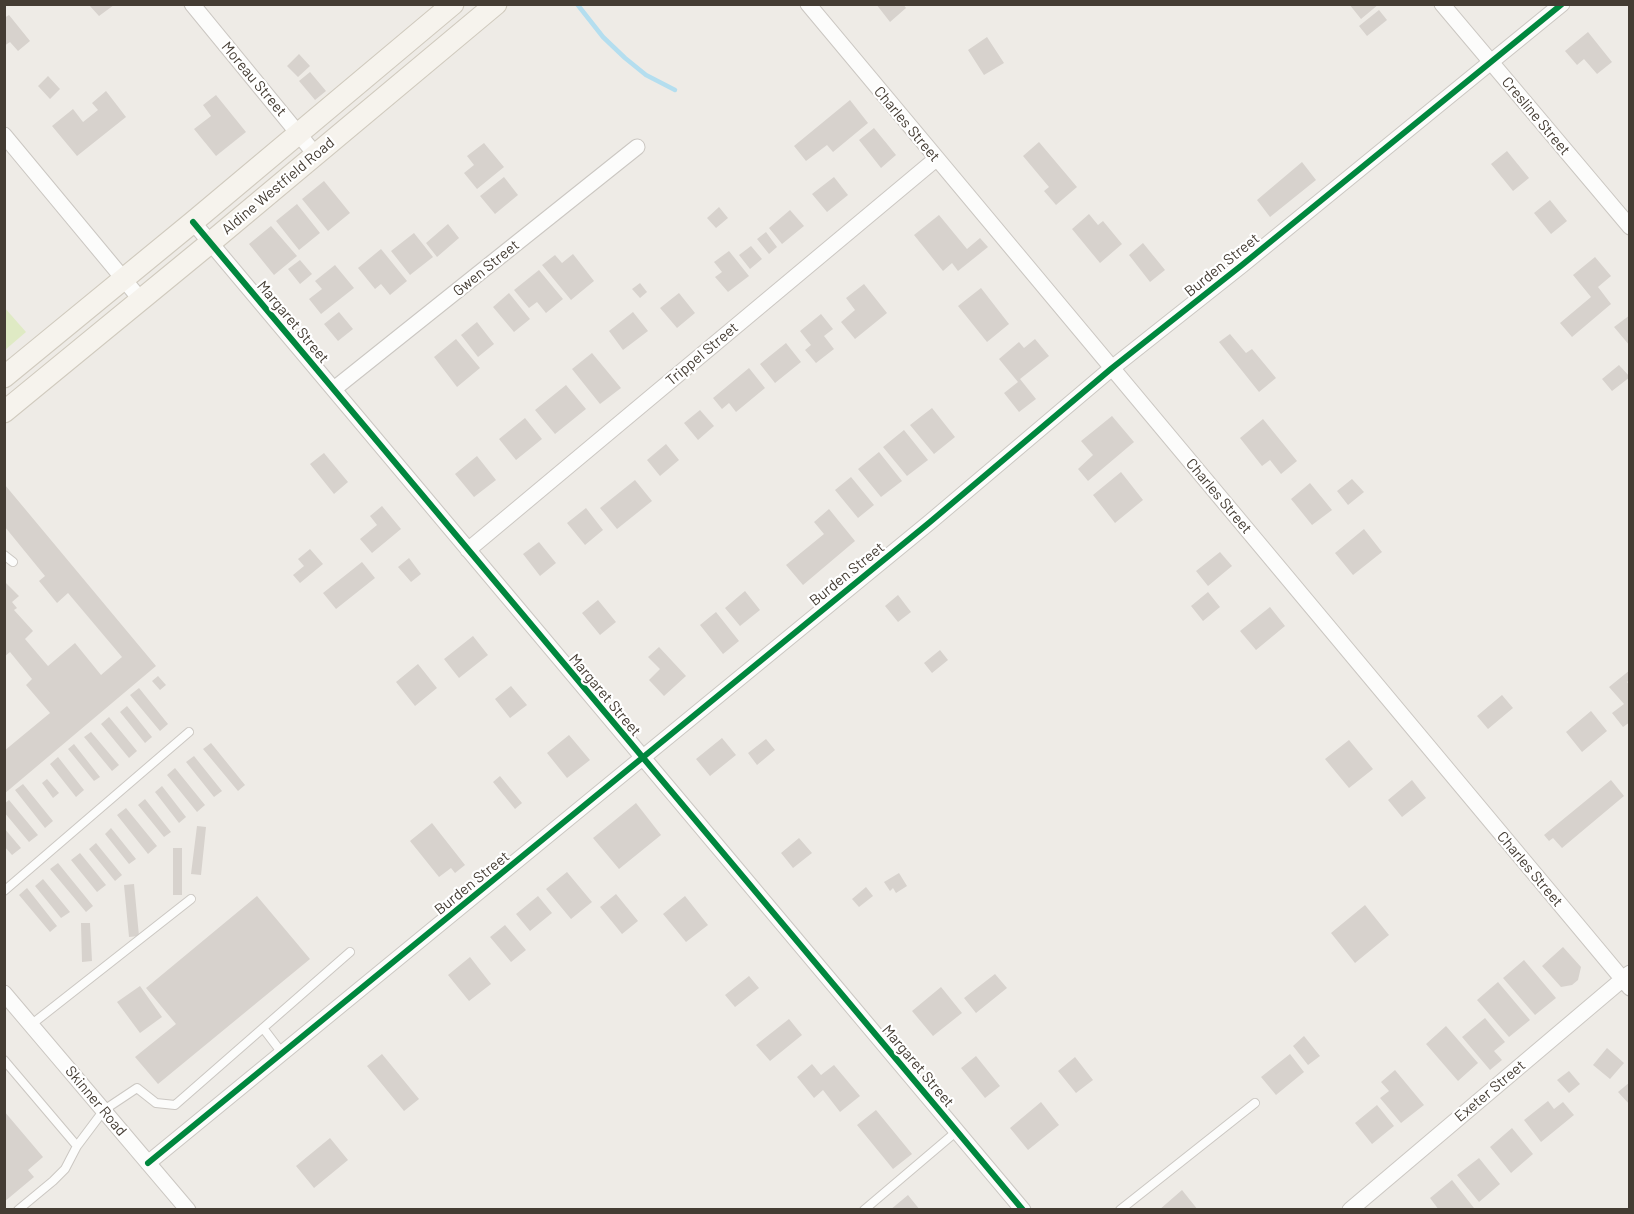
<!DOCTYPE html>
<style>
body{margin:0}
#map{position:relative;width:1634px;height:1214px;overflow:hidden;background:#eeebe6;font-family:Barlow,sans-serif}
canvas{display:block}
.frame{position:absolute;inset:0;border:6px solid #443c33;pointer-events:none}
</style>
<div id="map">
<canvas width="1634" height="1214"></canvas>
<div class="frame"></div>
</div>
<script>
const c = document.querySelector('canvas').getContext('2d');
c.lineJoin = 'round';
function fillPath(path, color) { c.fillStyle = color; c.fill(path, 'evenodd'); }
const poly = rows => new Path2D(rows.map(r => 'M' + r).join(''));
function stroke(path, color, width, dash) { c.strokeStyle = color; c.lineWidth = width; c.lineCap = dash ? 'butt' : 'round'; c.setLineDash(dash || []); c.stroke(path); }
function label(font, color, halo, rows, align = 'center') {
  c.font = font + ' Barlow,sans-serif'; c.lineWidth = 4.5; c.setLineDash([]); c.textBaseline = 'middle'; c.strokeStyle = halo; c.fillStyle = color; for (const [text, x, y, turn = 0] of rows) {
    c.save(); c.translate(x, y); c.rotate((+turn || 0) * Math.PI / 180); c.textAlign = isNaN(turn) ? turn : align; if (halo) c.strokeText(text, 0, 0); c.fillText(text, 0, 0); c.restore();
  }
}
fillPath(poly([
 [4,307,26,332,5,350,4,350]
]), '#dfeac4');
stroke(poly([
 [577,4,603,37,625,58,646,75,675,90]
]), '#b4deef', 4.5);
fillPath(poly([
 [876,4,903,4,906,8,890,22],
 [1349,4,1379,4,1361,19],
 [89,5,114,5,99,16],
 [1379,10,1387,20,1367,36,1359,26],
 [9,15,30,41,18,51,10,42,4,46,4,18],
 [1588,32,1612,62,1597,74,1584,59,1577,65,1565,51],
 [987,37,1004,63,984,75,968,50],
 [299,54,310,66,298,77,287,66],
 [310,72,326,91,315,100,299,81],
 [48,76,60,89,50,99,38,86],
 [106,91,126,117,77,156,52,126,73,109,83,122,98,110,92,103],
 [216,95,246,132,216,156,194,129,211,116,203,105],
 [850,100,868,123,833,152,827,145,806,161,794,146],
 [874,128,896,155,881,168,859,140],
 [1039,142,1077,187,1056,205,1044,191,1049,187,1023,156],
 [484,143,504,167,477,189,464,173,474,165,467,156],
 [1507,151,1529,178,1513,191,1491,164],
 [1302,162,1316,180,1270,217,1257,200],
 [504,177,518,195,495,214,480,196],
 [834,177,848,195,827,212,812,194],
 [324,181,350,213,328,231,302,199],
 [1550,200,1567,221,1551,234,1534,213],
 [297,204,320,233,299,250,276,221],
 [719,207,728,218,716,228,707,218],
 [790,210,804,226,782,244,769,228],
 [1089,214,1098,225,1103,221,1122,244,1100,263,1072,229],
 [939,215,967,249,980,238,988,247,958,271,952,263,943,271,914,235],
 [448,224,459,238,437,257,426,243],
 [271,226,297,256,274,275,249,244],
 [766,232,777,247,769,254,757,239],
 [414,233,433,257,410,275,391,251],
 [1143,243,1165,270,1150,282,1129,255],
 [751,246,762,259,750,269,739,255],
 [381,249,407,281,390,295,381,284,375,289,358,268],
 [729,251,749,276,728,292,715,277,722,272,714,262],
 [573,254,594,281,571,300,542,265,555,255,562,263],
 [1595,257,1611,276,1598,287,1611,304,1572,337,1560,323,1591,297,1573,275],
 [300,260,312,274,300,284,288,269],
 [335,265,354,288,321,314,309,299,322,289,315,281],
 [539,270,563,299,546,313,537,302,529,308,514,290],
 [640,283,647,292,640,298,632,289],
 [864,284,887,313,855,339,841,322,855,310,846,298],
 [981,288,1009,324,987,342,958,306],
 [509,293,530,319,514,332,493,307],
 [679,293,695,313,677,328,660,308],
 [339,312,353,329,338,341,324,324],
 [633,312,648,331,623,350,609,331],
 [821,314,833,329,824,336,834,349,816,363,805,350,811,345,800,331],
 [1630,315,1630,346,1614,327],
 [477,322,494,344,478,357,461,335],
 [1230,334,1246,353,1252,349,1276,378,1259,392,1219,342],
 [456,339,480,368,457,387,434,357],
 [1035,339,1049,356,1020,379,1036,399,1019,412,1004,393,1018,382,999,359,1019,342,1024,348],
 [786,343,801,362,775,383,760,364],
 [592,353,621,388,600,404,572,369],
 [1619,365,1630,377,1612,391,1602,379],
 [749,368,765,388,736,412,729,403,722,409,713,398],
 [566,385,586,409,555,434,535,410],
 [932,408,955,437,934,454,910,425],
 [700,410,714,426,698,440,684,423],
 [1112,416,1134,442,1088,481,1078,469,1093,455,1081,441],
 [525,418,542,439,516,460,499,439],
 [1263,419,1297,461,1281,474,1270,460,1262,466,1240,438],
 [904,430,928,460,907,476,883,447],
 [666,444,679,460,660,476,647,460],
 [879,452,902,481,881,497,858,469],
 [324,453,348,482,334,494,310,464],
 [477,456,496,480,474,497,455,474],
 [1121,472,1143,500,1115,523,1093,495],
 [851,477,874,505,858,518,835,490],
 [1352,479,1364,492,1348,505,1337,491],
 [635,480,652,501,617,529,600,508],
 [1310,483,1332,510,1312,525,1291,499],
 [5,485,156,666,4,794,4,751,50,713,26,685,32,679,10,652,4,657,4,581,19,596,12,602,17,608,14,610,33,631,25,639,48,666,75,643,101,675,122,657,68,593,57,603,39,581,45,576,5,527],
 [382,506,401,529,372,553,360,539,377,525,370,516],
 [586,508,603,530,585,545,567,523],
 [829,509,855,541,803,585,786,565,824,534,814,522],
 [1364,529,1382,552,1353,575,1335,553],
 [539,542,556,563,540,576,523,554],
 [310,549,323,564,300,583,293,575,304,566,298,559],
 [1220,552,1232,566,1208,586,1196,571],
 [409,558,421,574,411,582,398,567],
 [362,562,375,578,336,609,323,593],
 [745,591,760,610,740,626,725,608],
 [1208,592,1220,607,1203,621,1191,606],
 [898,595,911,612,898,622,885,606],
 [598,600,616,622,600,635,582,613],
 [1270,607,1285,626,1256,650,1240,631],
 [716,612,739,641,723,654,700,625],
 [473,636,488,655,459,678,444,659],
 [659,647,686,676,664,696,649,680,660,669,648,657],
 [940,650,948,660,932,673,924,663],
 [418,664,437,688,415,706,396,682],
 [1630,670,1630,680,1627,682,1630,685,1630,722,1623,727,1612,713,1624,704,1609,687],
 [158,676,166,685,160,690,152,681],
 [511,686,527,705,510,718,495,699],
 [139,688,168,724,160,731,130,695],
 [1502,695,1513,708,1488,729,1477,716],
 [127,706,152,737,145,743,120,712],
 [1591,711,1607,731,1582,752,1566,732],
 [109,717,137,751,129,758,101,724],
 [91,732,119,765,112,771,84,737],
 [569,735,590,760,567,778,547,753],
 [722,738,736,755,710,776,696,759],
 [766,739,775,750,757,765,748,753],
 [1349,740,1373,769,1349,788,1325,759],
 [211,743,245,785,238,791,203,749],
 [74,744,100,777,94,781,68,749],
 [194,756,222,791,214,797,186,762],
 [58,757,84,790,76,797,50,764],
 [175,768,205,805,197,812,167,775],
 [500,776,522,803,515,809,493,782],
 [47,779,59,793,53,798,42,783],
 [1412,780,1426,798,1402,817,1388,800],
 [1611,780,1624,796,1562,848,1553,838,1549,841,1544,835],
 [23,784,53,821,45,828,15,790],
 [162,786,186,817,179,823,155,792],
 [145,799,171,832,164,837,138,805],
 [9,800,38,835,29,842,4,812,4,804],
 [636,803,661,835,619,869,593,838],
 [126,808,157,846,148,854,117,815],
 [432,823,465,865,455,873,451,868,439,877,410,841],
 [197,826,206,827,201,875,191,874],
 [4,828,21,848,12,855,4,846],
 [111,828,136,859,129,864,105,834],
 [799,838,812,853,793,868,781,853],
 [96,843,122,875,115,881,89,849],
 [173,848,182,848,182,895,173,895],
 [80,853,106,885,97,892,71,860],
 [58,863,93,906,86,912,50,869],
 [567,872,592,902,571,919,546,889],
 [899,873,907,886,896,893,893,888,890,891,884,882],
 [43,879,70,912,61,918,35,886],
 [134,884,139,936,129,937,124,885],
 [866,887,873,896,859,907,852,899],
 [27,888,57,926,50,932,19,895],
 [616,894,638,921,622,934,600,907],
 [257,896,310,959,158,1084,135,1057,176,1024,146,988],
 [538,896,552,913,530,931,516,914],
 [685,896,708,925,686,942,663,914],
 [1365,905,1389,935,1355,963,1331,933],
 [81,923,90,923,92,961,82,962],
 [505,925,526,950,511,962,490,937],
 [1563,947,1581,967,1578,980,1572,985,1561,987,1542,966],
 [470,957,491,984,469,1001,448,975],
 [1524,960,1556,998,1535,1015,1503,978],
 [995,974,1007,988,976,1013,964,998],
 [749,976,759,988,735,1007,725,995],
 [1498,982,1530,1020,1509,1037,1477,1000],
 [140,986,162,1017,140,1033,117,1002],
 [941,987,962,1013,933,1036,912,1011],
 [1485,1018,1505,1042,1494,1051,1502,1060,1490,1070,1462,1037],
 [789,1019,802,1035,770,1061,756,1045],
 [1446,1026,1478,1063,1458,1081,1426,1044],
 [1304,1036,1320,1056,1308,1065,1293,1046],
 [1607,1048,1624,1063,1610,1079,1593,1065],
 [382,1054,419,1099,404,1111,367,1066],
 [1290,1054,1304,1072,1276,1095,1261,1077],
 [976,1056,1000,1086,985,1098,961,1068],
 [1075,1057,1093,1080,1076,1093,1058,1071],
 [812,1064,821,1075,834,1065,860,1096,840,1112,823,1090,814,1098,797,1077],
 [1395,1070,1424,1105,1401,1123,1380,1098,1389,1091,1381,1082],
 [1569,1071,1580,1084,1569,1093,1557,1080],
 [1630,1082,1630,1105,1618,1092],
 [1548,1101,1554,1109,1563,1102,1574,1115,1541,1142,1524,1120],
 [1041,1102,1059,1125,1028,1150,1010,1128],
 [1377,1105,1394,1126,1372,1144,1355,1123],
 [876,1110,912,1154,893,1169,857,1125],
 [4,1111,43,1157,28,1170,34,1177,4,1202],
 [1512,1128,1533,1154,1511,1173,1490,1147],
 [330,1138,348,1160,314,1188,296,1166],
 [1479,1158,1500,1184,1479,1202,1457,1175],
 [1452,1180,1474,1208,1472,1210,1439,1210,1430,1198],
 [1182,1190,1198,1210,1159,1210],
 [908,1195,920,1210,890,1210]
]), '#d7d2cd');
const service = poly([
 [4,555,13,562],
 [4,891,189,732],
 [32,1024,191,899],
 [263,1028,282,1053],
 [4,1060,77,1146],
 [18,1210,53,1181,65,1169,77,1146,104,1110,137,1088,156,1103,175,1105,350,952],
 [864,1210,957,1131],
 [1120,1210,1255,1103]
]);
const minor = poly([
 [192,4,315,154],
 [808,4,1630,988],
 [1442,4,1630,227],
 [4,135,141,300],
 [193,222,1023,1210],
 [334,389,637,147],
 [468,550,936,159],
 [4,993,188,1210],
 [148,1163,930,522,1112,368,1242,265,1562,4],
 [1350,1210,1630,973]
]);
const secondary = poly([
 [4,377,193,222,453,4],
 [4,412,210,243,496,4]
]);
stroke(service, '#cbc7c2', 10);
stroke(minor, '#cbc7c2', 17);
stroke(secondary, '#d0cabe', 23);
stroke(service, '#fcfcfb', 8);
stroke(minor, '#fcfcfb', 15);
stroke(secondary, '#f6f3ed', 21);
stroke(poly([
 [193,222,1023,1210],
 [148,1163,930,522,1112,368,1242,265,1562,4]
]), '#00873e', 6);
label('15px', '#443c33', '#fff', [
 ["Moreau Street",254,79,50],
 ["Cresline Street",1536,116,50],
 ["Charles Street",907,124,50],
 ["Aldine Westfield Road",278,186,-40],
 ["Burden Street",1222,265,-39],
 ["Gwen Street",486,268,-39],
 ["Margaret Street",293,322,50],
 ["Trippel Street",702,354,-40],
 ["Charles Street",1219,496,50],
 ["Burden Street",847,574,-39],
 ["Margaret Street",605,695,50],
 ["Charles Street",1530,869,50],
 ["Burden Street",472,883,-39],
 ["Margaret Street",918,1066,50],
 ["Exeter Street",1490,1091,-40],
 ["Skinner Road",96,1101,50]
]);
</script>
